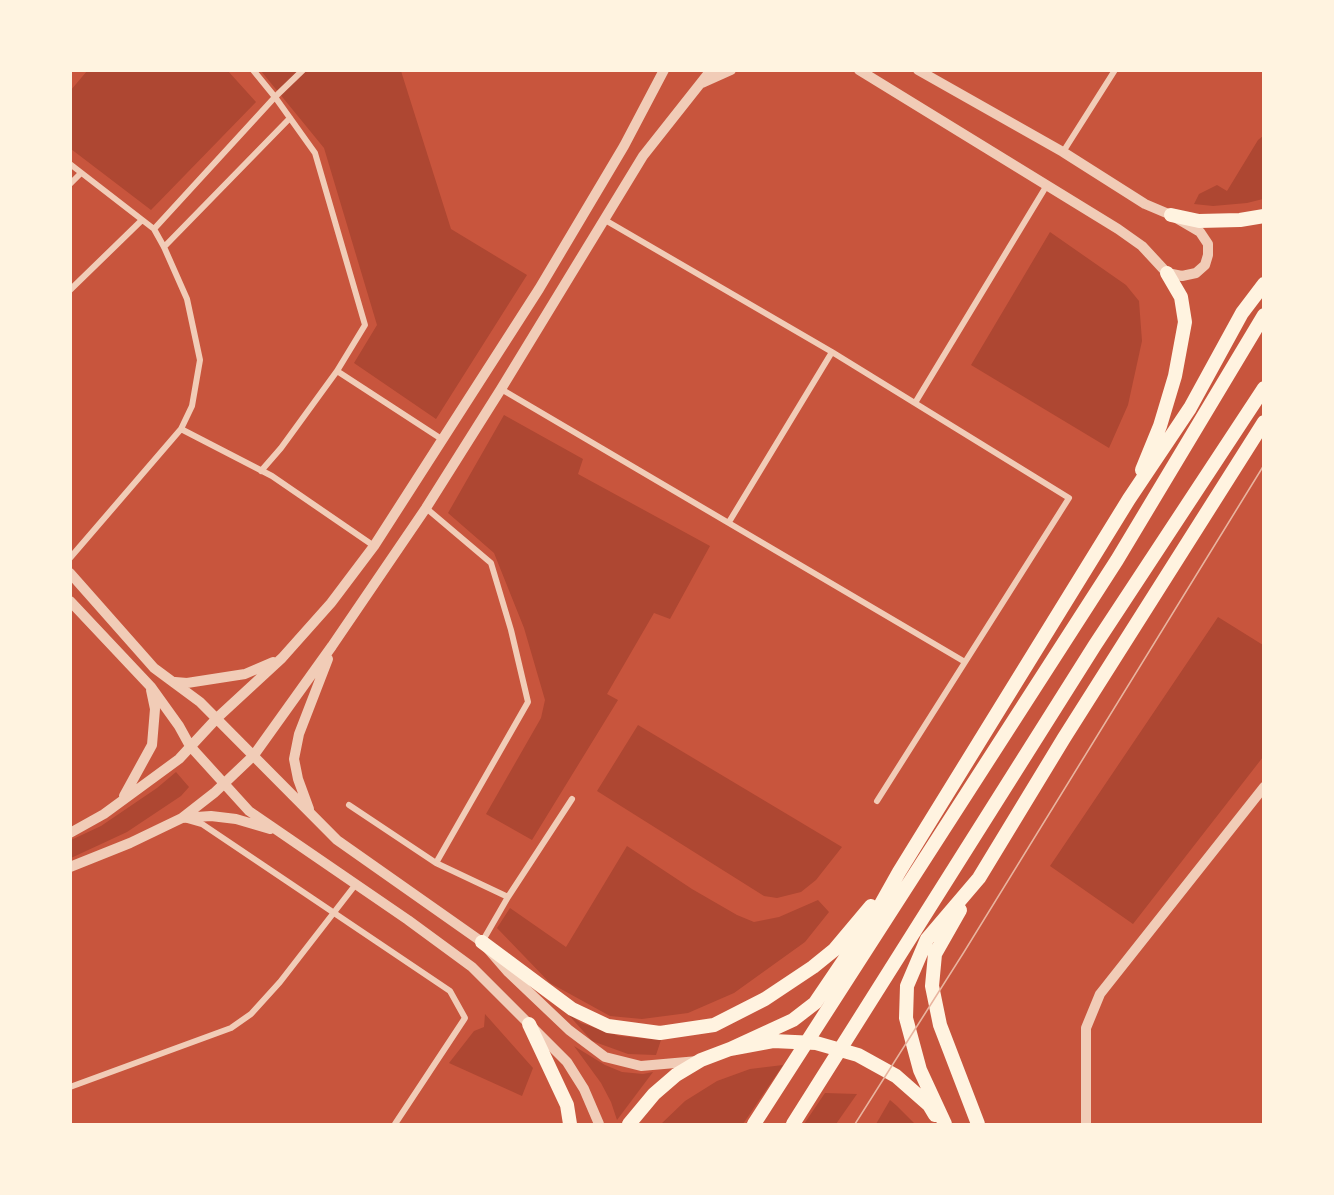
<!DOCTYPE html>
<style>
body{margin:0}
#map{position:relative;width:1334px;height:1195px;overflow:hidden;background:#c8553d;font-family:Rubik,sans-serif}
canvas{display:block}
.frame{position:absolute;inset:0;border:72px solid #fff3e0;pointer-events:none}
</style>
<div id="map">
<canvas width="1334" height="1195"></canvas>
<div class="frame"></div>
</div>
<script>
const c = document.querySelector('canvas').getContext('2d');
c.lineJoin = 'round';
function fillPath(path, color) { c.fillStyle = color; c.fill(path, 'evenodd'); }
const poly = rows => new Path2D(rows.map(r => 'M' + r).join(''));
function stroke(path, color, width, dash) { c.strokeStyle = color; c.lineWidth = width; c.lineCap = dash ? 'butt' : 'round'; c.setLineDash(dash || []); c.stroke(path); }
fillPath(poly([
 [87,71,228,71,256,102,151,210,71,149,71,90],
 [261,71,401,71,451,229,527,275,436,419,354,363,377,325,324,148],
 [1263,136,1263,199,1247,203,1213,206,1194,204,1199,194,1217,185,1227,191,1258,140],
 [1050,232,1126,285,1139,301,1142,341,1128,405,1109,448,971,365],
 [504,415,583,459,578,474,710,546,670,619,654,613,607,694,618,700,532,840,486,814,541,718,545,700,524,628,494,553,448,513],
 [1218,617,1263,645,1263,757,1133,924,1050,866],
 [638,725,842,847,816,880,801,892,777,898,764,896,597,791],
 [176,772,189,787,181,796,127,832,71,858,71,840,101,826,157,788],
 [627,846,692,889,737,915,754,922,779,917,818,900,829,912,805,942,734,993,688,1013,642,1019,610,1016,550,983,497,928,510,908,566,947],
 [566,1012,581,1023,619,1036,661,1040,656,1055,628,1054,592,1041],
 [485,1014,533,1068,522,1096,449,1063,474,1031,484,1027],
 [574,1046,605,1065,622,1072,643,1074,653,1072,617,1120,611,1102,601,1083],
 [783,1065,743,1124,661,1124,685,1101,717,1081,750,1069],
 [825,1093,857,1094,836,1124,804,1124],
 [890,1100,897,1106,915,1124,876,1124]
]), '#ae4732');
stroke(poly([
 [253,70,275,97,315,153,365,325,337,371,281,448,261,471],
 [1063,152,1115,70],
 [70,164,154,229,164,247,187,299,200,360,192,406,181,429,70,558],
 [70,184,81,173],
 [605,220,832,352,1069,498,877,801],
 [154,229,275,97,303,70],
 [164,247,290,118],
 [70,290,142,220],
 [337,371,443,440],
 [501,389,965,662],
 [915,403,1047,185],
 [181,429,272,476,374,546],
 [426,508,491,563,511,630,528,702,436,863],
 [729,522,832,352],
 [349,805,436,863,508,897,482,942],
 [188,820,202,824,450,991,465,1018,395,1124],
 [508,897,572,799],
 [70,1087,231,1028,251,1014,280,982,356,884]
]), '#f1ccb7', 6);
stroke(poly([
 [859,70,1118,229,1142,246,1167,273,1182,276,1196,273,1205,265,1208,255,1208,244,1200,232,1171,215,1145,204,1063,152,918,70],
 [702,83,731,70],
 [70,573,154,668,200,702,337,840,482,942,508,972,569,1030,605,1057,641,1066,698,1061],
 [70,601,151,687,179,726,190,746,249,811,408,920,472,967,567,1062,584,1089,599,1124],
 [175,682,187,683,245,674,273,662],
 [124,796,152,745,155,709,151,690],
 [309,809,298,779,294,759,299,734,328,659],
 [182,818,211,816,236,819,270,829],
 [70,833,104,814,179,759,217,718,282,658,331,603,374,546,539,289,624,146,664,70],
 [70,867,130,843,182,818,214,793,254,755,332,646,426,508,501,389,643,156,711,70],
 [1086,1124,1086,1028,1100,994,1264,787]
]), '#f1ccb7', 10);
stroke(poly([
 [1171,215,1199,221,1240,220,1264,216],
 [1142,470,1160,426,1175,376,1185,322,1181,297,1167,273],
 [960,910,935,954,932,986,940,1025,978,1124],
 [482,942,572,1009,608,1026,660,1033,714,1025,765,999,813,967,834,950,871,906],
 [529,1024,567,1105,570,1124],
 [730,1049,793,1020,815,1003,876,913,899,872,1129,499,1190,408,1242,313,1264,284],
 [629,1124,654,1094,676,1075,701,1060,730,1049,773,1041,816,1043,858,1055,896,1076,929,1105,935,1115],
 [754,1124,1117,560,1264,315],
 [793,1124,1095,645,1264,388],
 [945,1124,920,1070,906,1018,907,986,927,939,979,878,1064,738,1264,422]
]), '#fff3e0', 14);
stroke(poly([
 [855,1124,964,952,1264,465]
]), '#e9b49f', 1.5);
</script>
